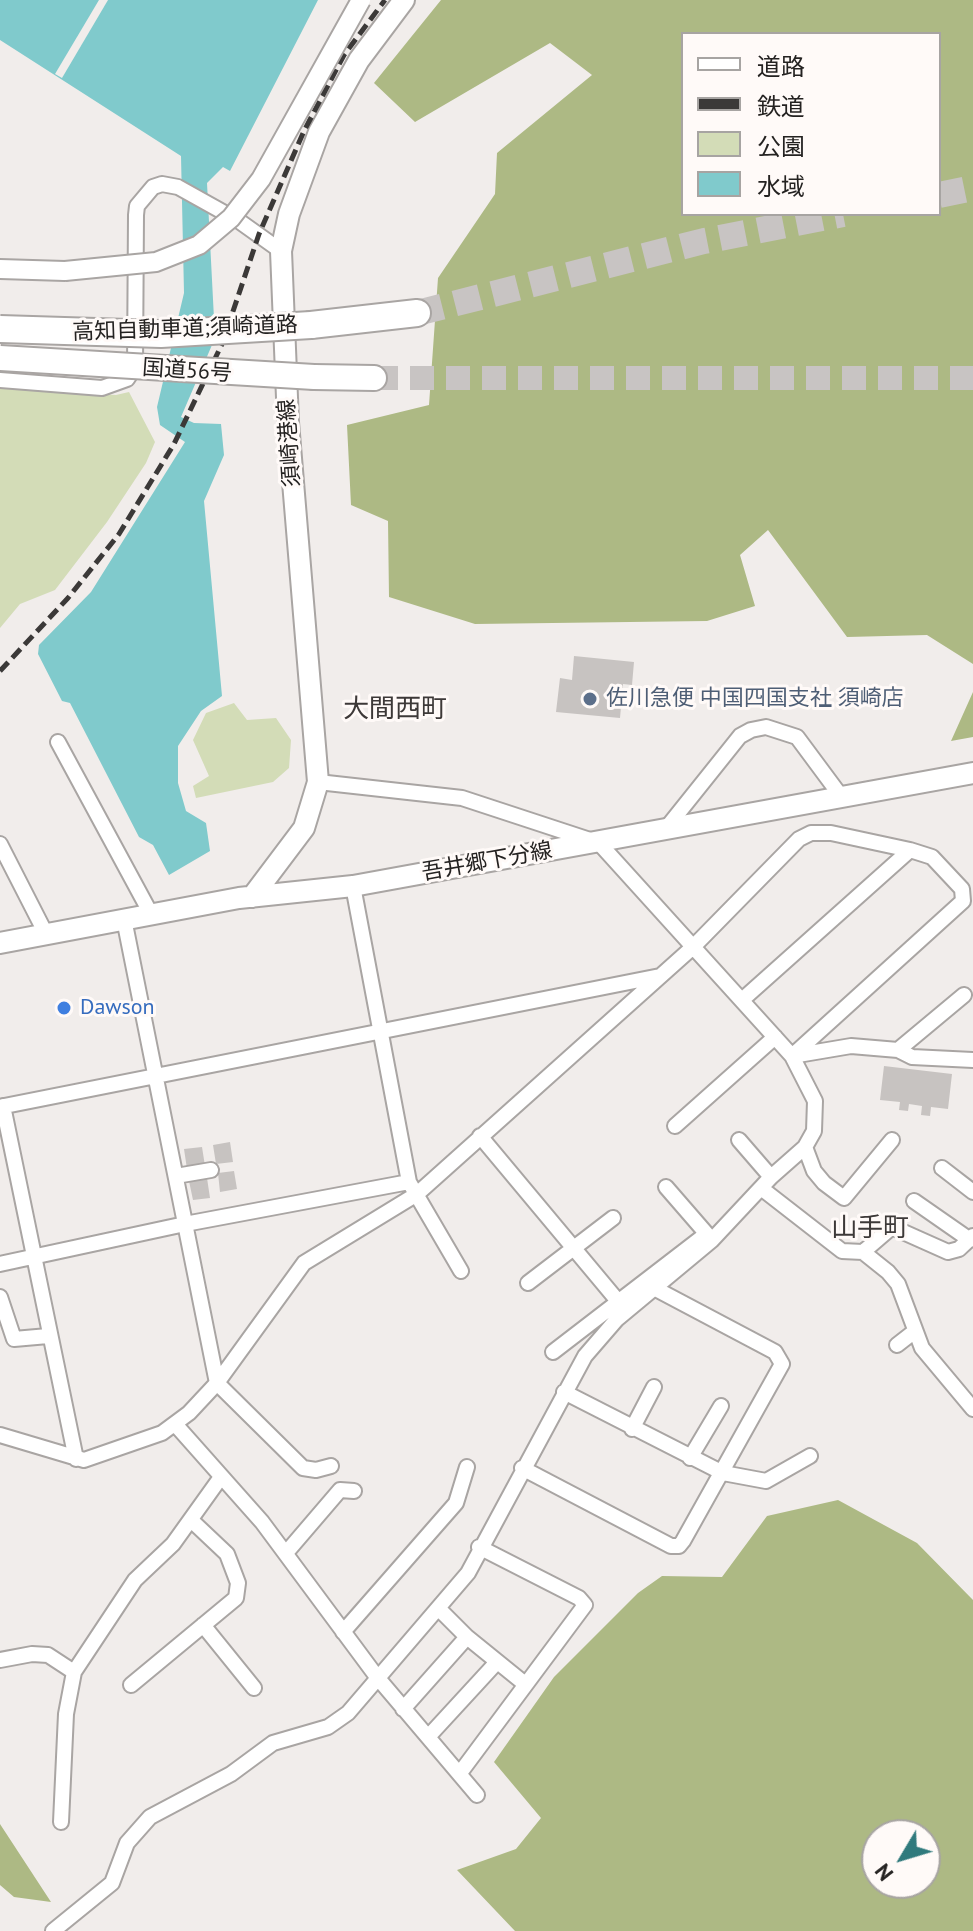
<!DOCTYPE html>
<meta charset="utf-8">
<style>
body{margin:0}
#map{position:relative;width:973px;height:1931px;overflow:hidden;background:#f1edeb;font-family:"PT Sans","Noto Sans JP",sans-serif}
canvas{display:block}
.legend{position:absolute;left:681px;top:32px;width:260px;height:184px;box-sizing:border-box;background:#fffaf8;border:2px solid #a7a4a2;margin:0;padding:10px 14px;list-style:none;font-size:24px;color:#242221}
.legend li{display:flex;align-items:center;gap:16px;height:40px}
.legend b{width:40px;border:2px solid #a7a4a2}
.north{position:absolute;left:861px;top:1819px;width:80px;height:80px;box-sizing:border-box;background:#fffaf8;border:2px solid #a7a4a2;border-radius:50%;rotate:232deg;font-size:22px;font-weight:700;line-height:32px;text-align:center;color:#242221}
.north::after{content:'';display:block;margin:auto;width:28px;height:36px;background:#307a7d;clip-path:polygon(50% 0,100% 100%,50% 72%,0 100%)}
</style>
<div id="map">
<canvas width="973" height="1931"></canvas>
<ul class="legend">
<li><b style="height:10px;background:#fff"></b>道路</li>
<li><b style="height:10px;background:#3b3938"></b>鉄道</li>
<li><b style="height:22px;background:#d3dcb7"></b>公園</li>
<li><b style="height:22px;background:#80cacc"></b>水域</li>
</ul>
<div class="north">N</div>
</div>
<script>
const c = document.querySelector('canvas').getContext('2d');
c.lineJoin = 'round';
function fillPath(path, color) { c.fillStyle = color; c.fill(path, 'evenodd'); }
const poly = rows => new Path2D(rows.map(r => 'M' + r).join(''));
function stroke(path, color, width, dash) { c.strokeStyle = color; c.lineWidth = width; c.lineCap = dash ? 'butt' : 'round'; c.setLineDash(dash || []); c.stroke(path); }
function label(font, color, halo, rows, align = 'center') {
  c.font = font + ' "PT Sans","Noto Sans JP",sans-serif'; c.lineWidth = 6; c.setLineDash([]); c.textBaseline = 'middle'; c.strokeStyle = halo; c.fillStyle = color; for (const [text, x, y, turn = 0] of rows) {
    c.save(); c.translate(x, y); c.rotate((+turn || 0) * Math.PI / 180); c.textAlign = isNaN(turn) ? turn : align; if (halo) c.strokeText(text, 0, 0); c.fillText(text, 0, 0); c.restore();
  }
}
fillPath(poly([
 [0,388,116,395,129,392,155,442,146,463,107,522,55,590,20,604,0,628],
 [234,703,247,720,276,718,291,740,289,768,273,782,196,798,193,786,209,776,193,740,206,713]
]), '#d3dcb7');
fillPath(poly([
 [441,0,973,0,973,664,927,635,847,637,768,530,740,555,755,606,707,621,475,624,389,597,388,521,351,505,347,425,429,405,438,278,495,194,497,153,592,75,550,43,415,122,374,83],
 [939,34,939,214,683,214,683,34],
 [973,692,973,737,951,741],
 [838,1500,917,1543,973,1600,973,1931,515,1931,457,1870,516,1849,541,1818,494,1762,554,1677,638,1593,662,1576,722,1577,767,1516],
 [925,1835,925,1883,877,1883,877,1835],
 [0,1824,51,1902,14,1897,0,1885]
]), '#adb984');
fillPath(poly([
 [0,0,318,0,230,171,223,167,207,183,215,338,181,417,194,423,221,424,224,455,204,501,222,696,201,711,178,746,178,783,186,811,206,823,210,851,169,875,153,845,139,837,70,703,62,701,38,654,39,645,91,592,185,442,160,425,157,407,184,293,181,156,0,40]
]), '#80cacc');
fillPath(poly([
 [99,0,108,0,62,78,55,74]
]), '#f1edeb');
fillPath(poly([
 [574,656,634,662,632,685,623,684,620,718,556,712,560,678,572,680],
 [884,1066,952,1074,948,1109,931,1107,930,1116,921,1115,922,1106,909,1104,908,1111,899,1110,900,1102,880,1100],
 [230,1142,233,1162,216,1164,213,1145],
 [202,1147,205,1166,187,1169,184,1149],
 [234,1171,237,1189,220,1192,218,1173],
 [207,1178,210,1198,193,1200,189,1181]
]), '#c7c3c1');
stroke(poly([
 [374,378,973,378]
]), '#c8c4c3', 24, [24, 12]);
stroke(poly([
 [939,195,973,188],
 [417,313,704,241,843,214]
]), '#c8c4c3', 26, [26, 13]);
const minor = poly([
 [0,380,102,388,127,379,135,367,136,215,137,206,153,187,162,184,178,187,239,221,281,251],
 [58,742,151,914],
 [664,831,740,736,751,730,766,727,797,737,843,799],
 [0,844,47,936],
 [353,886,409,1182,461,1271],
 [124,919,217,1383,303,1468,316,1470,331,1466],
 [742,1000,910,850,932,857,962,889,963,901,792,1056],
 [898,1050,964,995],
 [792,1056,851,1046,898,1050,912,1057,973,1060],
 [3,1106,76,1459],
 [0,1107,660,976],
 [675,1126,775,1037],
 [480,1136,617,1300],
 [739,1140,771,1177],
 [805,1147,814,1171,824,1183,844,1198,892,1140],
 [942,1168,973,1192],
 [176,1176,211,1170],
 [666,1187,712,1240],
 [761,1188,842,1251,863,1252,888,1272,898,1284,922,1348,973,1409],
 [914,1201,970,1240],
 [863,1252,892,1227,948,1252,959,1249,973,1236],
 [0,1264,185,1224,409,1182],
 [528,1283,613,1218],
 [0,1297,14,1339,48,1336],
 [897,1345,915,1331],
 [553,1352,705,1235],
 [564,1392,723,1473,766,1481,810,1456],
 [175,1424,262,1522,377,1677,477,1795],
 [632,1429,654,1387],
 [0,1435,84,1460,162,1433,189,1413,217,1383,304,1263,417,1194,693,947,799,839,811,833,831,833,910,850],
 [690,1458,721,1406],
 [522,1468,671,1546,679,1546,683,1541,782,1364,775,1352,654,1288],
 [286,1553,340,1490,354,1491],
 [438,1608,467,1637,525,1684],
 [203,1625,254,1688],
 [343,1632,456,1503,467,1467],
 [0,1660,32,1654,48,1655,74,1672],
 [131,1685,236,1598,238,1583,227,1554,191,1520],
 [403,1709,467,1637],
 [428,1737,497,1662],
 [460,1773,585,1605,579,1598,479,1547],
 [61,1822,66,1714,74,1672,135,1580,173,1544,221,1477],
 [53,1931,112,1883,127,1843,150,1817,231,1774,273,1743,328,1727,348,1713,468,1573,585,1356,617,1319,712,1240,771,1177,805,1147,814,1131,815,1101,792,1056,599,843,462,798,318,782]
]);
const tertiary = poly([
 [0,269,65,271]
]);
const secondary = poly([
 [252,897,304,828,318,782,288,422,281,251,289,214,319,132,359,60,404,0],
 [0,943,239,898,353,886,973,773]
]);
const trunk = poly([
 [314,377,374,378]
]);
const motorway = poly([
 [311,325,417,313]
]);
stroke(minor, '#a9a5a3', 18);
stroke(tertiary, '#a9a5a3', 22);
stroke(secondary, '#a9a5a3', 24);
stroke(trunk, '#a9a5a3', 28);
stroke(motorway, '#a9a5a3', 30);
stroke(minor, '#fff', 14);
stroke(tertiary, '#fff', 18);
stroke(secondary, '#fff', 20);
stroke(trunk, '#fff', 24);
stroke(motorway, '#fff', 26);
stroke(poly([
 [0,671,68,598,119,534,174,444,222,344,259,234,304,131,344,55,385,0]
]), '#3b3938', 5, [12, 6]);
const tertiaryBridge = poly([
 [65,271,156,262,199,245,231,218,261,179,361,0]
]);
const trunkBridge = poly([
 [0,358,314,377]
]);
const motorwayBridge = poly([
 [0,329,161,334,311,325]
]);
stroke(tertiaryBridge, '#a9a5a3', 22, []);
stroke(trunkBridge, '#a9a5a3', 28, []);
stroke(motorwayBridge, '#a9a5a3', 30, []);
stroke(tertiaryBridge, '#fff', 18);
stroke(trunkBridge, '#fff', 24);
stroke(motorwayBridge, '#fff', 26);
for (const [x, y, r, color] of [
 [590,699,8,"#5c6f8a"],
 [64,1008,8,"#3f7fe0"]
]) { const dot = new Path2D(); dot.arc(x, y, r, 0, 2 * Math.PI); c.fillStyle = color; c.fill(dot); stroke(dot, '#fffaf8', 3); }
label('22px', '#242221', '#fffaf8', [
 ["高知自動車道;須崎道路",185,329,-2],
 ["国道56号",187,371,4],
 ["須崎港線",290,443,-94],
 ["吾井郷下分線",487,862,-10]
]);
label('22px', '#4e5e75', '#fffaf8', [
 ["佐川急便 中国四国支社 須崎店",606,699]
], 'left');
label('22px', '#366cbe', '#fffaf8', [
 ["Dawson",80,1008]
], 'left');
label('26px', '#3d3938', '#fffaf8', [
 ["大間西町",395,710],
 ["山手町",870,1229]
]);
</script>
